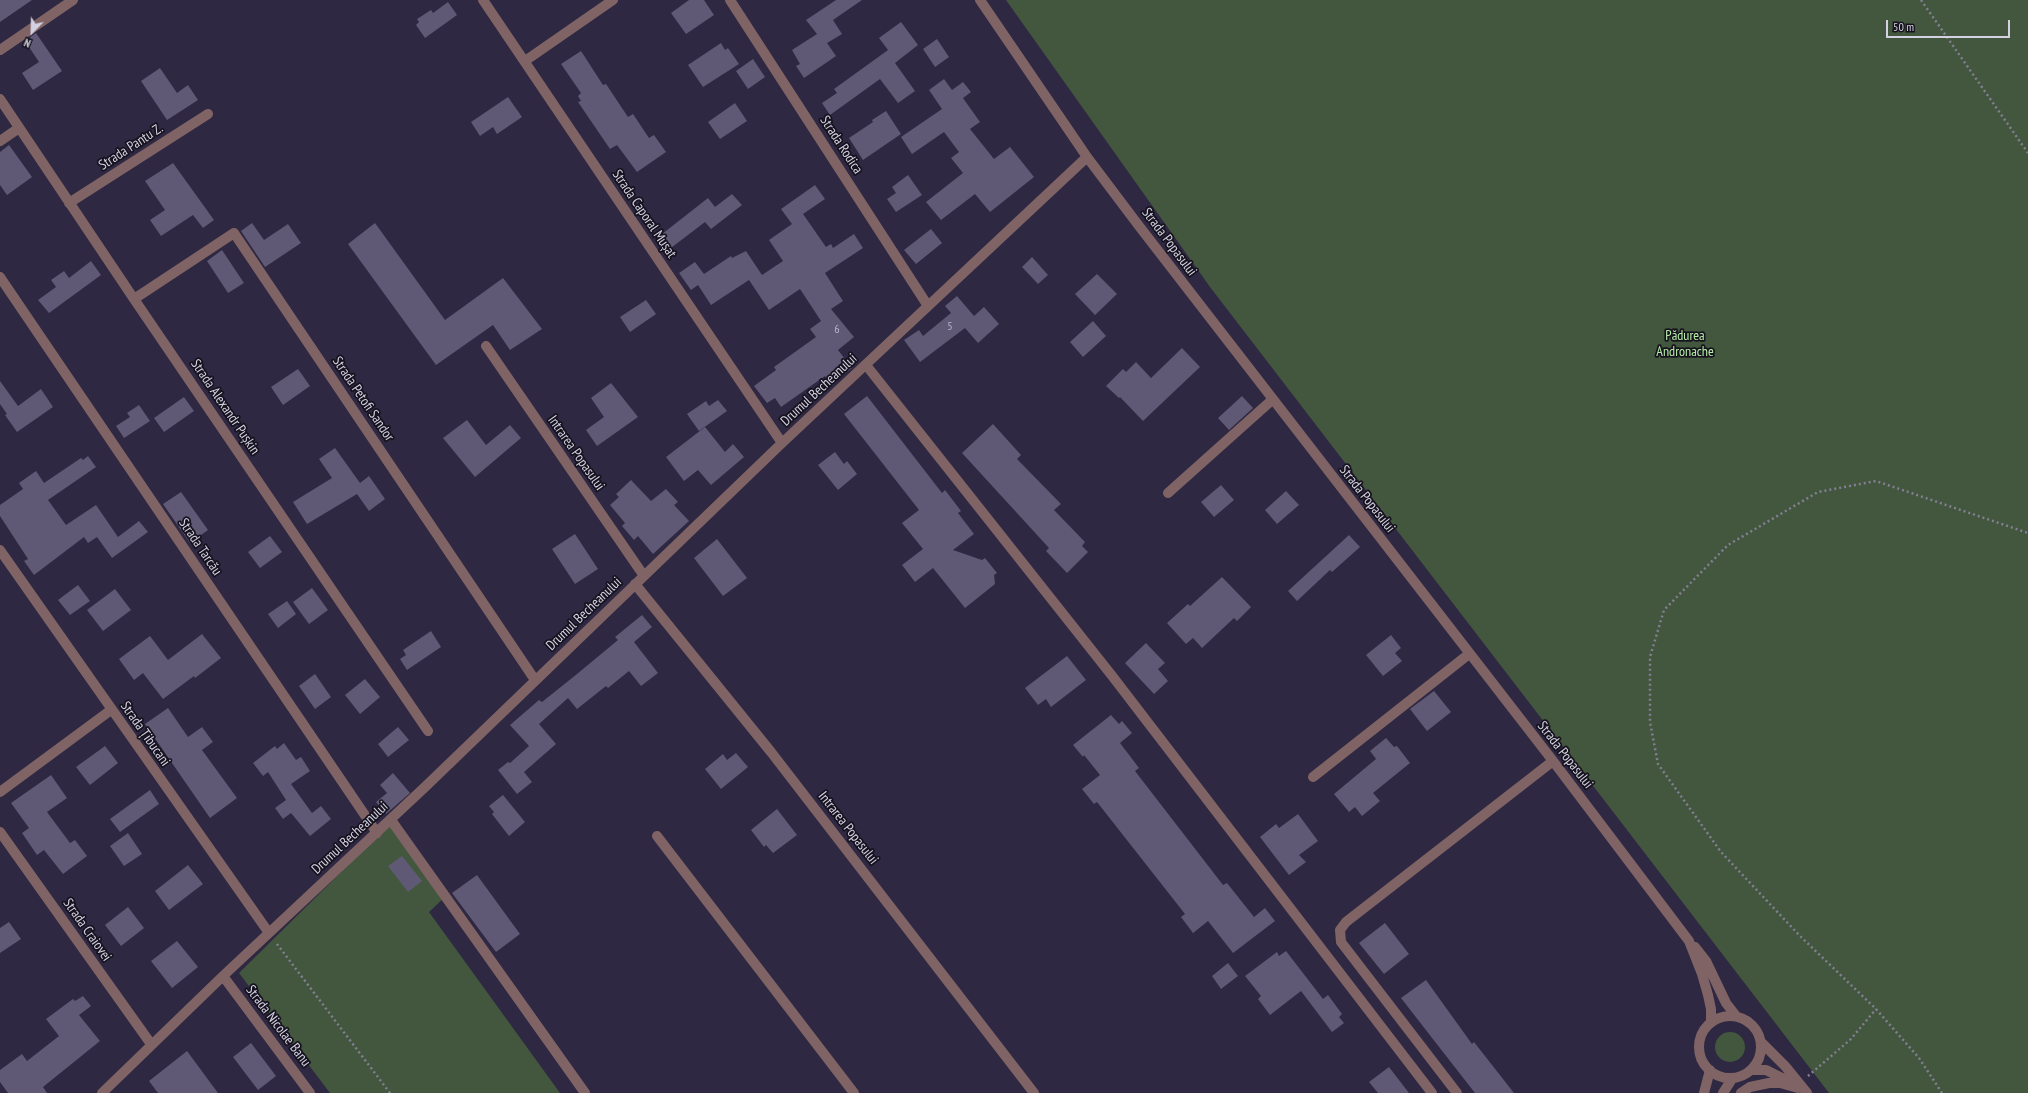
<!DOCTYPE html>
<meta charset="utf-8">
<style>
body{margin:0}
#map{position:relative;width:2028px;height:1093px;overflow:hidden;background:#2e2842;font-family:"PT Sans Narrow",sans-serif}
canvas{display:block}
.north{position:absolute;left:12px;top:12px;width:40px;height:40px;-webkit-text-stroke:3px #16131f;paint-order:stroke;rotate:203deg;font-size:11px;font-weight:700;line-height:16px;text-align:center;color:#d4d1e2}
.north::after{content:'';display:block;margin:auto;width:14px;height:18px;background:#d4d1e2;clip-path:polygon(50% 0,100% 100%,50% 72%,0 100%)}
.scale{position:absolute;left:1886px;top:20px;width:124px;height:18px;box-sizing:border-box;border:2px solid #d4d1e2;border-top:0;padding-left:5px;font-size:12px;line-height:14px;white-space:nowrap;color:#d4d1e2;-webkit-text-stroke:3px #16131f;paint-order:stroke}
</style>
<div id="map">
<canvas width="2028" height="1093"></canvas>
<div class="north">N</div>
<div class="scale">50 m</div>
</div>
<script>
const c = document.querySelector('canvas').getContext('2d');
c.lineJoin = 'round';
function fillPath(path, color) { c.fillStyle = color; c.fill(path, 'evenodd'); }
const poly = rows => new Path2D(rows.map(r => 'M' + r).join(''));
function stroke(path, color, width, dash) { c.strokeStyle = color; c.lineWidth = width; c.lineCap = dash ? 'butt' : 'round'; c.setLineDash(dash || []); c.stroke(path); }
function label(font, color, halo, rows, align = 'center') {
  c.font = font + ' "PT Sans Narrow",sans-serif'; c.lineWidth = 3.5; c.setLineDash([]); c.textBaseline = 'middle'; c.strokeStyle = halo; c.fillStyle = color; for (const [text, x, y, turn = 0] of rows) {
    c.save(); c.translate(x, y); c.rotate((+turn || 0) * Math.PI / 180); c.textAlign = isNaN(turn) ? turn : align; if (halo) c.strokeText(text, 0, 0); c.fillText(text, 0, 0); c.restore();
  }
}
fillPath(poly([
 [1006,0,2028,0,2028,1093,1829,1093,1210,287],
 [392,822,444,898,429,912,560,1093,330,1093,239,973],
 '1715 1047a15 15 0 1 1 30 0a15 15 0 1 1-30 0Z'
]), '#42573d');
fillPath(poly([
 [0,0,32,0,0,22],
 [689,0,704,0,714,15,686,34,671,13],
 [836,0,862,0,833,20,842,34,827,43,836,56,804,78,796,66,800,64,792,50,817,34,806,20],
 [448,2,457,15,425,38,416,25,419,22,417,19,431,10,433,13],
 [901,22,918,45,895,63,915,91,898,103,880,79,830,115,822,103,837,93,834,89,888,50,879,38],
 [36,33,62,71,33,90,22,73,39,62,25,41],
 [937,39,949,57,935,67,923,49],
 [721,43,725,50,728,48,739,64,703,87,688,65],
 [581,51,603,85,606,84,628,117,633,114,649,138,654,135,666,152,637,172,617,145,610,149,578,102,581,101,578,96,581,93,561,64],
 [753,59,765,77,748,89,736,71],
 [160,68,177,93,188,85,198,100,167,120,141,81],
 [944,79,952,90,963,82,971,92,963,98,980,122,970,129,994,159,1010,147,1034,177,990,212,975,194,941,220,926,202,963,173,951,158,959,152,944,132,912,154,901,137,942,109,929,90],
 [508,97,522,117,497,134,493,127,480,136,471,122],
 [735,103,747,121,720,139,708,122],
 [886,111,901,134,863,160,849,138,873,122,872,120],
 [9,145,32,177,7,195,0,185,0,152],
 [173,163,214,220,203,228,193,215,161,236,150,220,165,210,145,181],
 [908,175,922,195,896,212,887,199,896,193,892,187],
 [815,185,825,199,803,214,826,247,831,244,833,248,854,234,863,248,825,273,843,301,831,309,854,337,838,350,852,368,831,384,825,376,781,407,775,398,767,403,754,386,776,370,774,367,816,337,810,329,821,321,800,289,769,310,749,280,711,305,698,285,691,290,679,273,695,262,704,274,731,256,732,258,746,251,762,275,783,261,769,240,792,224,781,209],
 [732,194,742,205,711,229,705,222,667,251,657,238,708,198,715,207],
 [252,223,264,240,288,224,301,243,265,267,241,231],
 [375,223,445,320,503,278,542,329,510,350,493,325,436,365,348,244],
 [931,229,942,243,916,264,904,250],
 [222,250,244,283,228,293,207,261],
 [1032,257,1048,275,1038,284,1022,267],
 [91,261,101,275,49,313,38,300,56,287,51,280,64,271,69,278],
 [1097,274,1117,294,1095,315,1075,294],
 [957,296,974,316,984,307,999,324,978,343,965,328,920,362,904,340,919,330,923,336,951,313,945,306],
 [646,300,656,314,630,332,620,317],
 [1093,321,1106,336,1083,357,1070,342],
 [1182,348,1200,367,1143,421,1120,397,1119,398,1106,386,1123,369,1126,372,1136,362,1151,378],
 [298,369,310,386,283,405,271,387],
 [0,381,18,406,41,389,53,407,17,432,5,415,7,414,0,404],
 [611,383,638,417,597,446,586,430,604,417,591,398],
 [867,396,942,493,945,490,961,511,958,513,974,534,953,550,982,560,985,558,997,573,994,575,995,584,965,608,933,568,915,582,902,565,923,549,902,523,919,510,844,414],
 [1242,396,1253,408,1229,430,1218,418],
 [184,397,194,411,164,432,154,418],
 [718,400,727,411,699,431,687,414,706,401,709,406],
 [139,405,150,421,124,438,116,426,130,417,127,413],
 [467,420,486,445,510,425,521,438,475,477,443,438],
 [993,424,1021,455,1017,459,1061,504,1054,510,1085,542,1082,546,1088,552,1067,573,1046,551,1049,548,962,453],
 [705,427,725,452,733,444,744,457,711,485,698,470,684,481,666,457],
 [335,448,360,483,369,476,385,499,369,511,357,494,307,524,293,502,332,478,319,459],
 [835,452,844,464,847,461,857,474,838,490,818,465],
 [88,456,96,467,48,500,66,525,96,505,118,537,139,521,148,532,112,558,97,537,88,543,84,537,34,575,24,561,28,559,0,516,0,505,23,489,19,483,36,471,44,483,81,458,83,460],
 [631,480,651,501,666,489,678,502,674,505,689,521,653,554,638,536,634,540,622,526,625,523,610,505,619,497,616,494],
 [1221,485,1234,500,1214,517,1201,502],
 [1286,491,1299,505,1277,524,1265,510],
 [181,492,208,530,190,543,163,504],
 [575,534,598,569,575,584,552,549],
 [1349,535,1360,547,1332,572,1330,570,1297,601,1288,591],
 [270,536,282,552,260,568,248,552],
 [717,539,747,578,723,596,694,558],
 [1222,577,1251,607,1237,621,1234,618,1202,648,1193,638,1186,644,1167,623,1188,604,1190,606],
 [78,585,90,601,70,615,58,600],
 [312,588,328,610,309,624,293,602],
 [115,589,131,610,103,631,87,610],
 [287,601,296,614,278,628,268,614],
 [642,615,652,627,634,642,658,673,641,686,629,671,608,688,606,686,577,709,568,698,539,724,556,744,524,772,532,782,517,794,498,770,508,762,510,763,529,746,510,725,539,700,542,702,577,674,618,640,615,637],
 [431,631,441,647,407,670,400,659,406,655,403,650],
 [202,634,221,658,195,678,194,676,163,699,143,673,134,680,119,659,150,636,168,660],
 [1391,635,1401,648,1395,653,1402,661,1383,676,1366,655],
 [1146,643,1165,663,1158,669,1168,681,1154,694,1125,663],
 [1067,656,1086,680,1051,707,1046,699,1038,705,1025,688],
 [315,674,331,697,315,709,299,686],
 [365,679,380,697,360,714,345,695],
 [1434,691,1451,712,1427,731,1410,709],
 [168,708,188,737,202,727,213,742,202,750,237,798,210,818,145,724],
 [1111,715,1119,724,1122,721,1132,733,1120,743,1139,768,1135,771,1223,885,1227,883,1254,917,1265,908,1275,921,1233,953,1208,921,1193,933,1181,917,1185,914,1097,802,1094,804,1082,789,1100,775,1084,755,1083,757,1073,745],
 [398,727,409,740,388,757,378,744],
 [1386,738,1394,747,1397,746,1410,763,1373,793,1380,801,1362,816,1355,807,1349,812,1334,794,1376,759,1370,751],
 [284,743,296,760,301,757,310,771,291,784,312,813,321,806,331,819,310,836,291,813,283,819,275,808,286,800,268,772,263,776,253,763,275,746,277,749],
 [105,746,118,763,90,785,76,767],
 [736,753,748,767,721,789,705,769,723,754,727,760],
 [393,773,410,793,386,814,376,802,387,793,380,785],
 [51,775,67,798,47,812,70,843,75,840,87,856,63,874,44,850,37,855,22,833,29,828,11,803],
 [150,790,159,804,120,832,110,819],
 [503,795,525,822,509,836,492,814,494,812,489,806],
 [777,809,797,835,773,853,766,845,764,847,751,830],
 [1298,814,1318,841,1299,855,1306,862,1289,875,1260,837,1276,824,1279,828],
 [128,833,142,854,124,866,110,846],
 [402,856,422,881,408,892,388,866],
 [188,865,203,884,169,910,155,891],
 [477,875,520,934,496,952,452,893],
 [128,907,144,928,121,946,105,925],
 [9,922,21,939,0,953,0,928],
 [1385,923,1409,954,1384,974,1359,943],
 [177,941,198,967,172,988,151,961],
 [1286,951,1323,999,1328,995,1342,1014,1339,1017,1344,1023,1332,1032,1301,991,1270,1015,1258,999,1261,996,1245,976,1277,952,1279,956],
 [1228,963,1238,976,1221,989,1212,976],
 [1426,980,1472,1044,1474,1042,1514,1093,1475,1093,1450,1061,1401,998],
 [83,996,91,1006,79,1015,100,1041,43,1087,47,1093,8,1093,0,1082,0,1070,22,1054,27,1061,59,1036,46,1019,73,999,75,1001],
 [251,1043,276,1076,258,1090,233,1057],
 [187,1051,218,1093,158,1093,149,1081],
 [1389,1067,1409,1093,1378,1093,1369,1082]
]), '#5f5975');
stroke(poly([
 [1921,0,2028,153],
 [277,944,390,1093],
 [1808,1076,1851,1039,1876,1009],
 [1942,1093,1919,1058,1876,1009,1800,936,1721,852,1658,764,1650,722,1650,657,1664,610,1728,545,1818,492,1876,481,2028,533]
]), '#837f94', 2.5, [2, 3]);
stroke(poly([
 [483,0,782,443],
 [730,0,928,306],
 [980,0,1087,157,1139,226,1553,761,1689,941,1702,974,1708,995,1711,1009,1711,1022],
 [0,50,73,0],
 [525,61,613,0],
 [0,99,134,299,428,731],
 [0,141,19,128],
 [69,203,208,114],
 [0,277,377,833],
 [134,299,234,233,535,680],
 [486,346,644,576],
 [866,365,1113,677,1432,1093],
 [1168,493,1272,400],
 [0,550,269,933],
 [635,584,771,752,1034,1093],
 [1313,777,1469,654],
 [0,792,111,710],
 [391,820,585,1093],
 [0,832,151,1044],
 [657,836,854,1093],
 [1695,947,1706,961,1726,1003,1736,1016],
 [223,976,310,1093],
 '1699 1047a31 31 0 1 1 62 0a31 31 0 1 1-62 0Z',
 [1762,1043,1785,1066,1807,1093],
 [1753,1070,1766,1070,1790,1082],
 [102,1093,223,976,425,787,782,443,1087,157],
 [1457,1093,1341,942,1340,930,1346,922,1553,761],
 [1704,1093,1710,1070],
 [1723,1093,1732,1079],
 [1741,1093,1750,1087,1769,1083,1780,1083,1798,1088]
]), '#806465', 10);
label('12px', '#b7b3c7', null, [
 ["5",950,327],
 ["6",837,330]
]);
label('14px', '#d4d1e2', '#16131f', [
 ["Strada Rodica",841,145,57],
 ["Strada Pantu Z.",131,147,-33],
 ["Strada Caporal Mușat",644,214,56],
 ["Strada Popasului",1169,242,53],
 ["Drumul Becheanului",819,390,-43],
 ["Strada Petofi Sandor",363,399,56],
 ["Strada Alexandr Pușkin",225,407,56],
 ["Intrarea Popasului",576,453,55],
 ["Strada Popasului",1367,499,52],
 ["Strada Tarcău",200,547,56],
 ["Drumul Becheanului",584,614,-44],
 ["Strada Țibucani",145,734,55],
 ["Strada Popasului",1565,755,52],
 ["Intrarea Popasului",848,828,52],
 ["Drumul Becheanului",350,838,-43],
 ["Strada Craiovei",87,930,55],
 ["Strada Nicolae Banu",278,1026,53]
]);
label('14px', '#b8eea8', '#16131f', [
 ["Pădurea",1685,336],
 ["Andronache",1685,352]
]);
</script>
